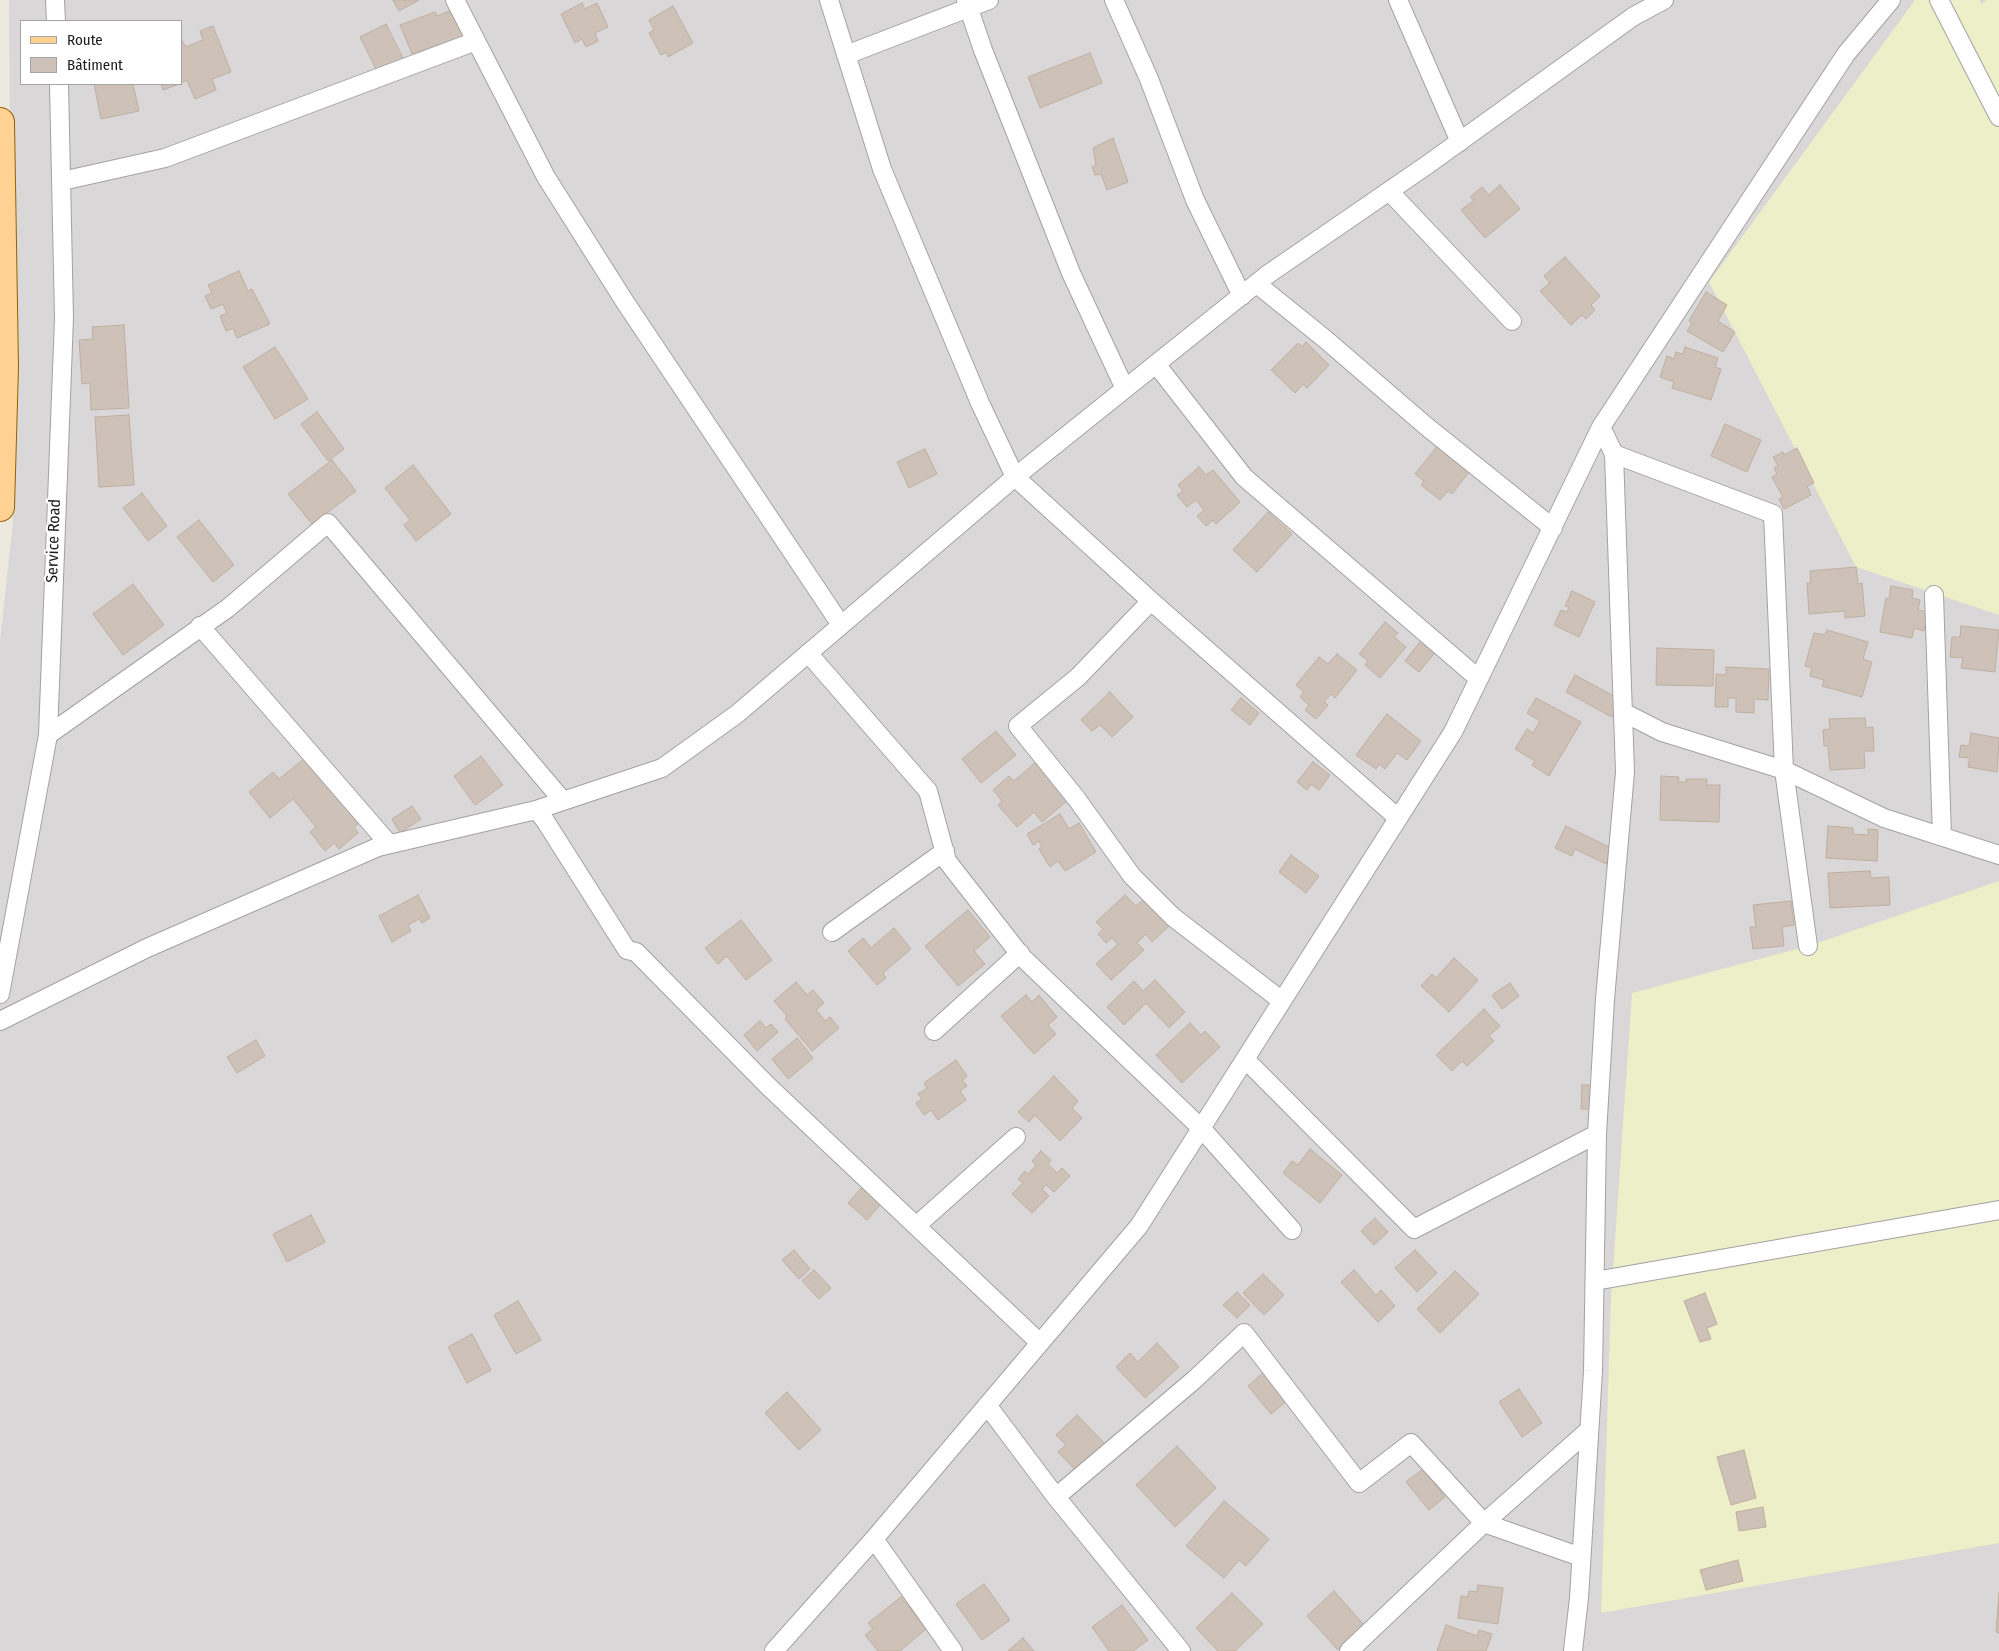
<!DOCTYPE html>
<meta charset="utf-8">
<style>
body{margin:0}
#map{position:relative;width:1999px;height:1651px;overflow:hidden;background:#eee9df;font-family:"Fira Sans Condensed",sans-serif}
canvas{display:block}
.legend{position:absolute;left:20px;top:20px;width:162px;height:65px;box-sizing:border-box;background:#fff;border:1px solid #a4a4a4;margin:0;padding:6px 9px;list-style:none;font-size:15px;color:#1b1b1b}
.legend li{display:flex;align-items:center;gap:10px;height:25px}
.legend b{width:25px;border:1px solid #a4a4a4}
</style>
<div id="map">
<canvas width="1999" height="1651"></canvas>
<ul class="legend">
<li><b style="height:6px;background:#ffd192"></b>Route</li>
<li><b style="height:14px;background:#cec2b8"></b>Bâtiment</li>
</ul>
</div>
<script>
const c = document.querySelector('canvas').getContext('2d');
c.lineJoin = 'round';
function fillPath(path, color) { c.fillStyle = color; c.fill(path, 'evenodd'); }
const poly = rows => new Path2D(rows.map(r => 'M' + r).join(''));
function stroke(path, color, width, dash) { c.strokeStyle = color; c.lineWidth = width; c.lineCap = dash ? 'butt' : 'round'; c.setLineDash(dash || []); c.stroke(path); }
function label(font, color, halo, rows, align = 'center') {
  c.font = font + ' "Fira Sans Condensed",sans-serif'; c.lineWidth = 4; c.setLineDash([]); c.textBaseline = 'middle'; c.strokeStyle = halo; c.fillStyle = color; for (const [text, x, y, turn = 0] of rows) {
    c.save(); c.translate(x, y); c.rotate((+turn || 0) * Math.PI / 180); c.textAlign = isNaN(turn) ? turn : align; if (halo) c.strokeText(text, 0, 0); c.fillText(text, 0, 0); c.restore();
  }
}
fillPath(poly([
 [9,0,1999,0,1999,1651,0,1651,0,641,13,521],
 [21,21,181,21,181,84,21,84]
]), '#d9d7d7');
fillPath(poly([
 [1915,0,1980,0,1981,4,1987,0,1999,0,1999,615,1856,567,1709,282],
 [1999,881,1999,1543,1601,1613,1611,1298,1632,993,1808,946]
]), '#ecefc7');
const building = poly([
 [393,0,419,0,399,11,393,0],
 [582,3,585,9,597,3,608,27,595,33,598,41,586,47,582,39,575,43,561,14,582,3],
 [673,6,693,43,668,57,666,52,661,55,649,33,654,30,649,20,673,6],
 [457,8,467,35,412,54,400,25,435,12,437,16,457,8],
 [386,24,405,62,379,75,360,37,386,24],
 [213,26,231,72,212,79,216,90,195,99,187,80,181,83,181,39,186,47,203,40,200,31,213,26],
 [1090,53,1102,83,1040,108,1028,77,1090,53],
 [94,84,133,84,139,111,101,119,94,84],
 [161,84,179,84,163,90,161,84],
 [1113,138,1128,182,1107,190,1101,174,1095,175,1092,167,1096,165,1093,148,1113,138],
 [1500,185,1520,209,1485,238,1461,210,1474,200,1470,197,1482,187,1489,195,1500,185],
 [1565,257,1600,296,1591,305,1595,310,1586,319,1582,315,1571,325,1540,291,1550,283,1544,276,1565,257],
 [239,271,248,291,252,289,270,324,237,338,233,328,226,331,220,316,227,313,223,304,211,309,205,296,212,293,208,285,239,271],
 [1706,292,1727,305,1718,321,1735,332,1723,352,1687,331,1692,323,1689,321,1706,292],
 [124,325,129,408,91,410,90,383,82,384,79,340,93,339,92,327,124,325],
 [1306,342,1329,365,1307,388,1303,384,1295,393,1271,370,1298,343,1302,347,1306,342],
 [275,347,308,399,275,419,243,367,275,347],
 [1685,347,1718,358,1715,367,1721,369,1711,400,1672,388,1674,382,1660,377,1667,356,1674,359,1676,352,1683,354,1685,347],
 [317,412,344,449,328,461,301,424,317,412],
 [129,415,134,485,99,487,95,417,129,415],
 [1725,424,1761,440,1747,472,1711,456,1725,424],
 [1438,445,1469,472,1452,494,1448,491,1440,500,1421,485,1424,481,1415,474,1438,445],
 [1797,448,1814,483,1807,486,1811,495,1784,509,1779,499,1783,497,1772,477,1777,474,1774,468,1778,466,1773,457,1783,452,1784,455,1797,448],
 [925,449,937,474,909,488,897,462,925,449],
 [332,460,356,491,312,524,288,494,332,460],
 [413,465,451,514,416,541,404,525,410,520,385,488,413,465],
 [1199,467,1206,475,1213,470,1240,502,1216,524,1213,520,1206,526,1197,516,1204,510,1196,500,1187,507,1177,495,1183,491,1178,485,1199,467],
 [142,493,167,526,148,541,123,508,142,493],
 [1268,512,1292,534,1257,572,1233,550,1268,512],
 [199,520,234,565,213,582,177,537,199,520],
 [1856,567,1858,584,1862,583,1865,616,1845,618,1845,611,1809,614,1807,583,1811,583,1810,571,1856,567],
 [133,584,164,625,123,655,93,614,133,584],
 [1891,586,1913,590,1912,598,1920,600,1918,610,1928,612,1924,631,1914,628,1912,638,1880,632,1886,598,1889,599,1891,586],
 [1572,591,1595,602,1579,637,1554,625,1561,610,1567,612,1569,607,1565,606,1572,591],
 [1385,622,1398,633,1394,637,1406,647,1380,678,1365,665,1368,661,1359,654,1385,622],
 [1961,626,1999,630,1995,672,1961,668,1963,658,1950,657,1952,637,1960,637,1961,626],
 [1827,630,1868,642,1863,659,1872,662,1862,697,1822,686,1824,680,1810,676,1812,668,1805,666,1814,633,1825,635,1827,630],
 [1423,638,1437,650,1419,672,1405,661,1423,638],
 [1657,648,1714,650,1713,686,1656,685,1657,648],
 [1337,654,1357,670,1335,698,1331,694,1324,702,1328,705,1316,719,1305,710,1309,705,1300,697,1304,692,1296,685,1319,657,1328,664,1337,654],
 [1726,667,1769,669,1768,700,1754,699,1754,713,1736,712,1736,698,1728,698,1728,707,1715,707,1716,674,1726,675,1726,667],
 [1575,675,1621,700,1612,717,1566,692,1575,675],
 [1110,692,1133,717,1112,737,1100,725,1092,731,1081,720,1110,692],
 [1241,698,1259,713,1250,725,1231,710,1241,698],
 [1536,698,1581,722,1549,776,1532,765,1535,761,1515,749,1527,729,1533,733,1540,721,1527,713,1536,698],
 [1387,714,1421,741,1407,760,1397,753,1385,769,1379,764,1376,769,1356,755,1387,714],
 [1865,718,1866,728,1873,727,1874,751,1864,751,1865,768,1830,770,1828,746,1824,746,1823,730,1830,729,1829,719,1865,718],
 [996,731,1016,755,981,783,962,759,996,731],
 [1971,733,1999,738,1997,772,1968,767,1970,758,1959,757,1961,745,1969,746,1971,733],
 [481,756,503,785,475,805,454,776,481,756],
 [305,758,343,804,347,801,363,820,354,827,358,833,339,849,334,843,325,851,310,832,316,827,293,799,270,818,249,792,273,772,279,779,305,758],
 [1036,762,1068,800,1042,822,1034,812,1017,827,998,805,1002,801,993,790,1009,776,1014,781,1036,762],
 [1313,762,1330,775,1319,790,1311,784,1307,790,1297,782,1313,762],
 [1661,776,1679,777,1678,782,1686,782,1686,779,1707,779,1706,785,1720,785,1719,822,1660,820,1661,776],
 [412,806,421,819,400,833,392,819,412,806],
 [1060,814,1069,829,1079,823,1096,852,1065,871,1058,861,1050,867,1039,849,1042,847,1039,841,1033,845,1027,834,1060,814],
 [1566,826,1613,849,1606,864,1575,849,1572,856,1555,848,1566,826],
 [1828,826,1853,828,1853,834,1868,835,1868,829,1878,830,1877,861,1826,858,1828,826],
 [1291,855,1319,876,1306,893,1279,872,1291,855],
 [1870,871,1871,878,1889,877,1890,905,1830,908,1828,873,1870,871],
 [418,895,430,918,422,923,419,919,408,925,411,931,392,942,379,916,418,895],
 [1125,895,1136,906,1144,899,1169,926,1152,942,1146,934,1137,943,1144,950,1111,980,1096,964,1118,944,1112,938,1106,943,1098,934,1103,929,1096,922,1125,895],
 [1791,901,1794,925,1782,927,1784,946,1753,949,1750,927,1756,927,1753,905,1791,901],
 [968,910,990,937,974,951,985,964,958,986,925,946,968,910],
 [741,920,772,960,746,980,727,956,718,964,705,948,741,920],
 [894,928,911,949,883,973,886,978,877,985,848,951,863,938,871,948,894,928],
 [1454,958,1478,980,1449,1012,1421,986,1432,974,1436,978,1454,958],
 [1155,980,1185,1012,1169,1028,1146,1003,1124,1025,1107,1007,1134,981,1143,991,1155,980],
 [796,982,807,995,813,990,824,1003,816,1010,825,1021,830,1017,839,1028,812,1051,785,1019,787,1016,774,1001,796,982],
 [1510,983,1519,996,1502,1009,1492,995,1510,983],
 [1026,995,1032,1002,1039,995,1057,1017,1048,1025,1056,1034,1034,1054,1001,1016,1026,995],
 [1484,1009,1500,1026,1489,1036,1494,1041,1467,1066,1462,1061,1452,1071,1436,1055,1484,1009],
 [760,1021,766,1028,771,1024,778,1032,757,1051,744,1035,760,1021],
 [1190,1023,1201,1035,1205,1031,1220,1047,1182,1083,1156,1055,1190,1023],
 [797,1038,813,1058,788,1079,772,1059,797,1038],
 [256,1040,265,1056,237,1073,227,1057,256,1040],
 [956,1060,967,1076,962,1080,967,1086,960,1091,966,1100,938,1120,931,1110,924,1115,916,1103,922,1099,918,1094,927,1088,924,1083,956,1060],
 [1054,1076,1078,1101,1072,1108,1082,1118,1060,1141,1035,1115,1029,1122,1018,1112,1054,1076],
 [1582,1085,1594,1085,1594,1109,1581,1109,1582,1085],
 [1310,1149,1342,1175,1320,1203,1283,1173,1292,1161,1298,1165,1310,1149],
 [1041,1151,1051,1160,1048,1164,1057,1173,1062,1168,1070,1176,1054,1192,1046,1185,1042,1189,1049,1196,1032,1213,1012,1194,1023,1183,1018,1179,1025,1171,1028,1174,1036,1165,1032,1161,1041,1151],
 [863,1186,882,1203,867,1220,848,1203,863,1186],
 [311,1215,325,1242,287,1262,273,1234,311,1215],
 [1375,1218,1388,1232,1374,1245,1361,1231,1375,1218],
 [794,1250,810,1269,799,1279,782,1260,794,1250],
 [1415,1250,1437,1273,1417,1292,1395,1268,1415,1250],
 [814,1270,831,1288,819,1299,802,1281,814,1270],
 [1354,1270,1376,1295,1381,1290,1395,1306,1378,1322,1341,1282,1354,1270],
 [1455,1271,1479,1294,1440,1333,1417,1309,1455,1271],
 [1263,1274,1284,1295,1264,1315,1243,1293,1263,1274],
 [1237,1292,1250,1305,1237,1318,1223,1305,1237,1292],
 [1705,1293,1717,1324,1707,1328,1711,1339,1700,1342,1684,1301,1705,1293],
 [518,1301,541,1340,516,1354,494,1315,518,1301],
 [472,1334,491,1370,467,1383,448,1347,472,1334],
 [1157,1343,1179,1367,1145,1398,1116,1367,1130,1353,1138,1362,1157,1343],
 [1264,1372,1288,1400,1271,1414,1248,1386,1264,1372],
 [1519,1389,1542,1423,1522,1437,1499,1402,1519,1389],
 [787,1392,821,1430,799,1450,765,1413,787,1392],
 [1077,1415,1107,1446,1078,1473,1058,1452,1066,1445,1056,1435,1077,1415],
 [1177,1446,1216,1488,1175,1527,1136,1485,1177,1446],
 [1744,1450,1756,1498,1731,1505,1717,1457,1744,1450],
 [1423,1469,1445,1497,1429,1510,1406,1482,1423,1469],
 [1224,1501,1269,1539,1246,1566,1239,1560,1224,1578,1186,1546,1224,1501],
 [1763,1507,1766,1527,1739,1531,1736,1512,1763,1507],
 [1738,1560,1743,1581,1706,1590,1700,1570,1738,1560],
 [984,1584,1010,1620,982,1640,956,1604,984,1584],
 [1478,1585,1503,1588,1498,1624,1458,1618,1461,1596,1468,1597,1469,1591,1477,1592,1478,1585],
 [1334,1591,1364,1625,1338,1650,1307,1616,1334,1591],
 [1232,1593,1263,1624,1235,1651,1218,1651,1196,1628,1232,1593],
 [1999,1593,1999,1633,1996,1632,1999,1593],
 [901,1597,926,1629,900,1651,878,1651,865,1635,873,1629,868,1623,901,1597],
 [1122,1605,1148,1640,1133,1651,1109,1651,1092,1627,1122,1605],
 [1446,1625,1477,1636,1479,1630,1492,1634,1486,1651,1437,1651,1446,1625],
 [1023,1638,1034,1651,1008,1651,1023,1638]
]);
fillPath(building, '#cec2b8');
stroke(building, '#c0afa0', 1);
const street = poly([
 [55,0,56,21],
 [455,0,546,177,625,302,841,625],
 [829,0,882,169,980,403,1015,477,1151,601,1398,818],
 [966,0,983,50,1071,273,1125,389],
 [1114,0,1149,79,1195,200,1242,296],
 [1398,0,1460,142],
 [1939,0,1999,117],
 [846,55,989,0],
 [62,181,165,158,476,41],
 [1389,191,1512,321],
 [1257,284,1325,339,1426,426,1553,528],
 [1156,364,1244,477,1479,679],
 [1614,454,1773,514,1784,770,1808,946],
 [1934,595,1942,836],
 [1151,601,1078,677,1018,726,1076,798,1132,876,1173,917,1282,1001],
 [200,626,389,844],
 [808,653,928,791,947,861,1022,957,1201,1128,1292,1230],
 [1623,712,1662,732,1784,770,1884,818,1999,855],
 [48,735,228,608,328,523,563,801],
 [536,810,544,819,627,950,636,952,768,1086,1040,1343],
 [832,932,945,851],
 [0,994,48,735,64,318,59,84],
 [0,1021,147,948,378,847,536,810,662,768,737,714,1015,477,1267,275,1427,165,1634,16,1664,0],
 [934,1031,1020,953],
 [1245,1059,1414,1229,1597,1134],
 [916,1226,1016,1137],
 [1595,1281,1999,1210],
 [987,1405,1056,1497,1181,1651],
 [1056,1497,1194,1380,1244,1333,1359,1483,1411,1443,1484,1523,1581,1557],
 [874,1539,953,1651],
 [774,1651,874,1539,1139,1226,1453,732,1601,427,1846,54,1891,0],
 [1349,1651,1484,1523,1589,1430],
 [1573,1651,1579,1598,1593,1371,1597,1134,1605,999,1625,772,1614,454,1601,427]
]);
const primary = poly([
 [0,122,4,367,0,507]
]);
stroke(street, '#a2a2a2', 20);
stroke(primary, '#916200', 30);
stroke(street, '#fff', 18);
stroke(primary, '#ffd192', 28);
label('16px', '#1b1b1b', '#fff', [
 ["Service Road",54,541,-88]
]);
</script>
